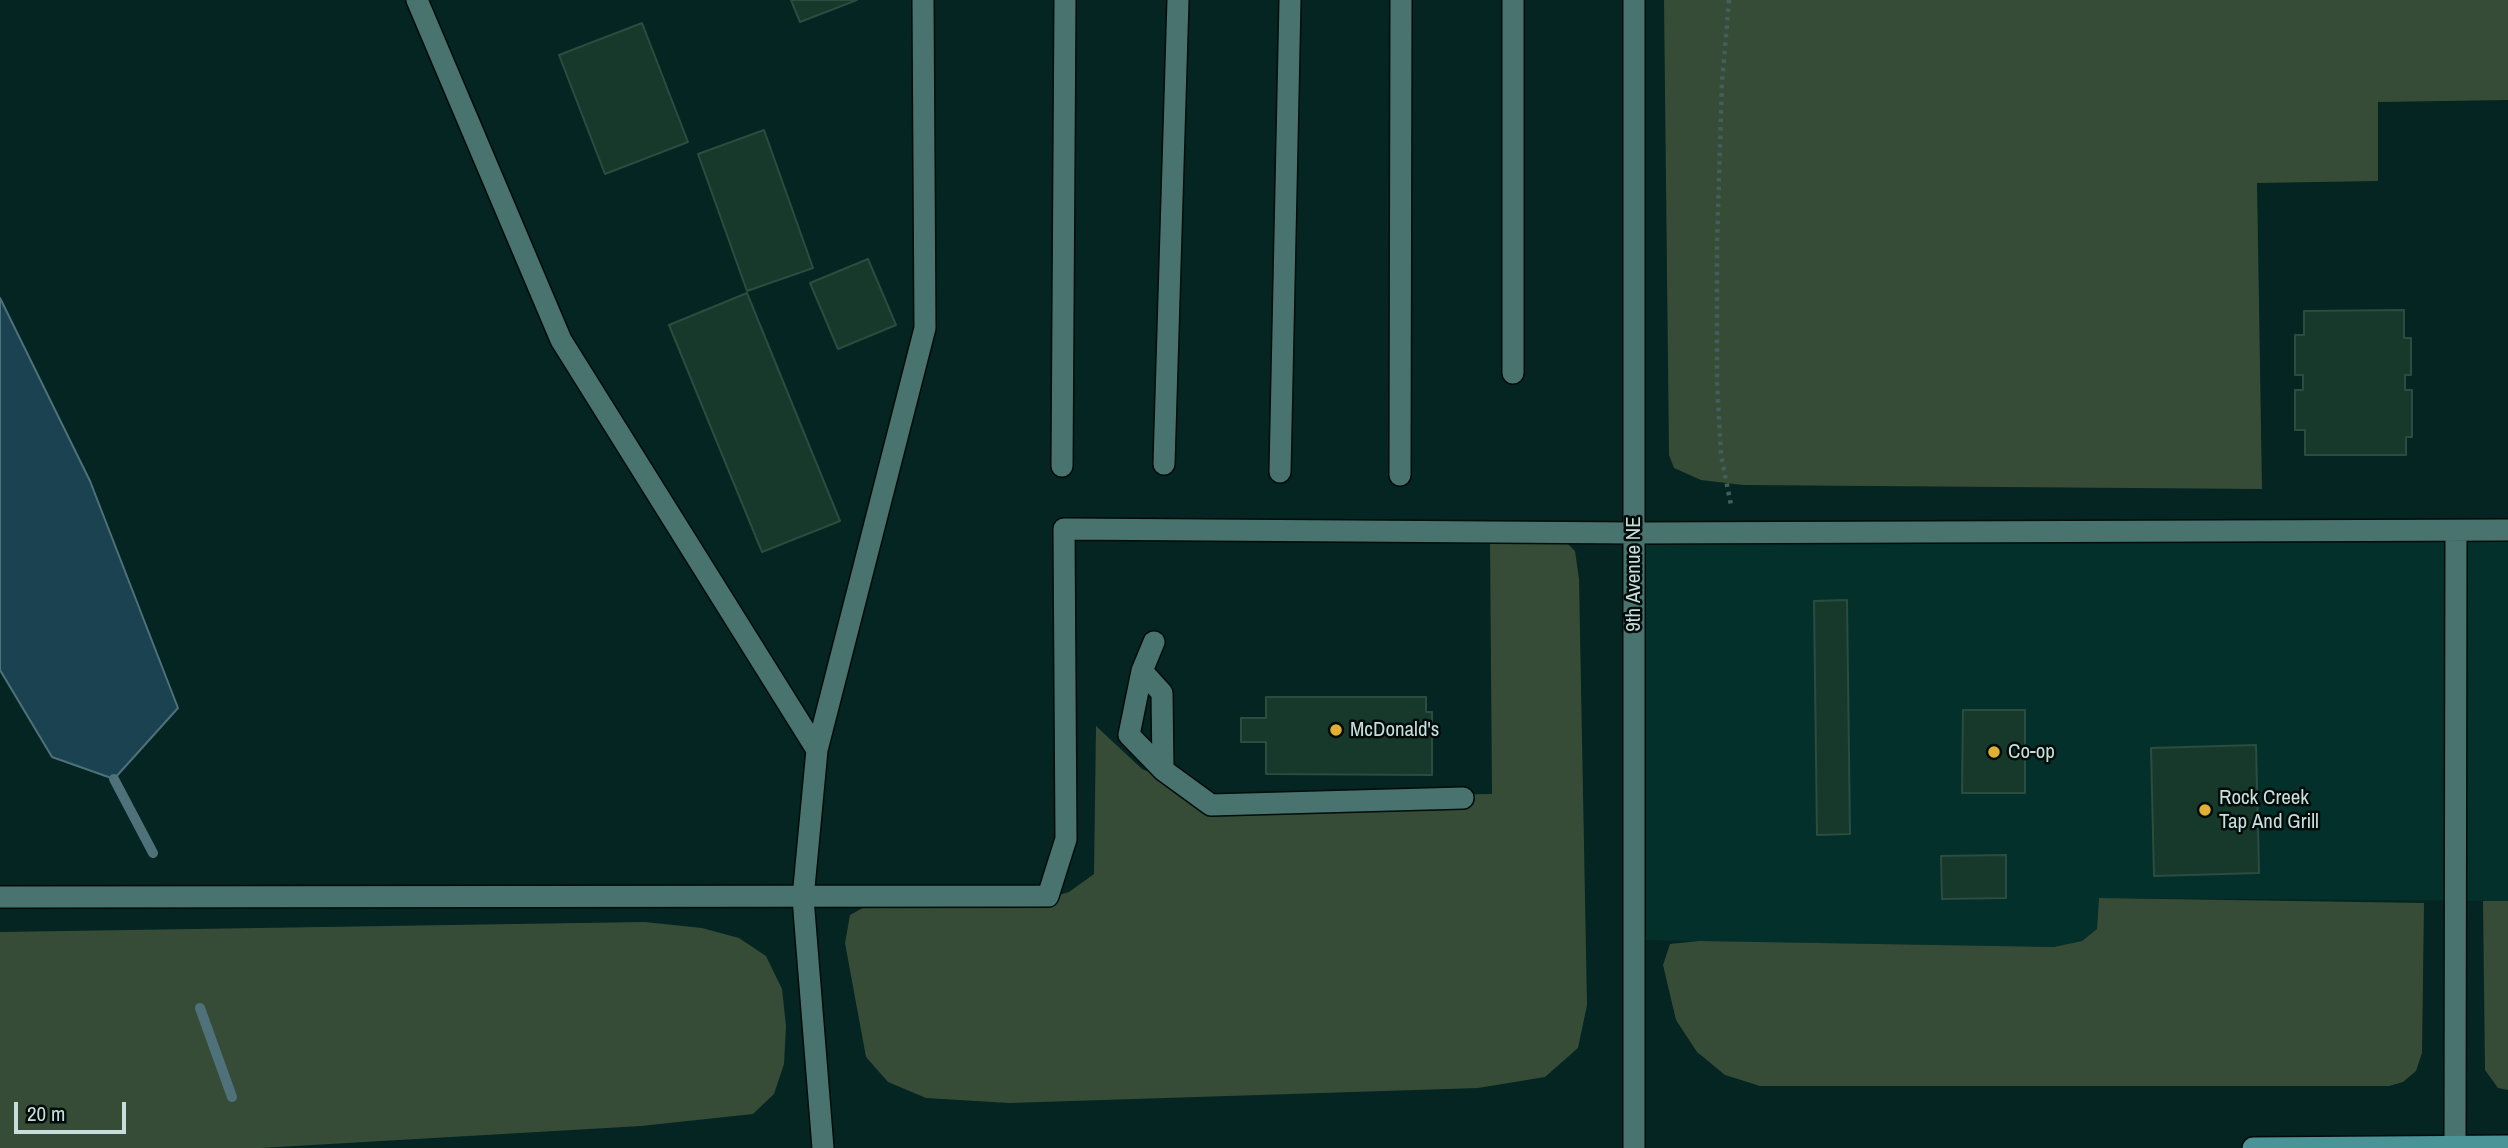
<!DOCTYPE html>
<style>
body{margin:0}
#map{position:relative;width:2508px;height:1148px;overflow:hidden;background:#042521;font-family:"Archivo Narrow",sans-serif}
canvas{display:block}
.scale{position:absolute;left:14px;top:1102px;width:112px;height:32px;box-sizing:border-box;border:4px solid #c8dedb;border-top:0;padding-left:9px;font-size:21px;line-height:24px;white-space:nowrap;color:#c8dedb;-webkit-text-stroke:5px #000c0a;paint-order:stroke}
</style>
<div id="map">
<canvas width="2508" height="1148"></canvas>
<div class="scale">20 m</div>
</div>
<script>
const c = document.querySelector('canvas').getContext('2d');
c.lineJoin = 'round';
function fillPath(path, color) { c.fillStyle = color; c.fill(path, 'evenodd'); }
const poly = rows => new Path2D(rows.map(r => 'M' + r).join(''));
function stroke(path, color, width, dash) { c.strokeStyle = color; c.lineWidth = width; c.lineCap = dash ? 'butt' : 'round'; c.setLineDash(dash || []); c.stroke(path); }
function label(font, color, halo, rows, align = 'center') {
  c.font = font + ' "Archivo Narrow",sans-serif'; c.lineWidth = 5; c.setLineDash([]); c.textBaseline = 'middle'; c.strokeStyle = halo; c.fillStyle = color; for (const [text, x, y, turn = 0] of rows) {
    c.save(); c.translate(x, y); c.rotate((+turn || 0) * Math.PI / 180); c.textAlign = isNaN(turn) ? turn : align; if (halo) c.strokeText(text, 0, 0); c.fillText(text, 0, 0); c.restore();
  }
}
fillPath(poly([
 [2508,530,2508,901,2099,898,2097,929,2082,941,2054,947,1634,940,1634,533]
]), '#04302c');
fillPath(poly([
 [1664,0,2508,0,2508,100,2378,102,2378,181,2257,183,2262,489,1743,485,1701,480,1674,468,1669,455],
 [1490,538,1565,541,1575,551,1579,579,1587,1005,1578,1048,1545,1077,1478,1088,1009,1103,926,1098,888,1082,866,1057,845,943,850,915,870,904,1036,902,1069,892,1094,874,1096,726,1142,769,1207,794,1317,797,1492,794],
 [2099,898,2424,903,2422,1053,2416,1071,2403,1082,2389,1086,1760,1086,1725,1075,1697,1052,1676,1020,1663,965,1670,944,1699,941,2054,947,2082,941,2097,929],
 [2483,901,2508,901,2508,1090,2498,1088,2485,1070],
 [645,922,702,928,739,938,766,956,782,989,786,1026,784,1064,774,1094,753,1114,641,1126,261,1148,0,1148,0,932]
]), '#374c37');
const water = poly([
 [0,298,90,481,178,708,114,779,52,757,0,670,0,298]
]);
fillPath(water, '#1b4251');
stroke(water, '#4f717a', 2);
stroke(poly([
 [114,779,153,853],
 [200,1008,232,1097]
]), '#4f717a', 10);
const building = poly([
 [791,0,857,0,800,22,791,0],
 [642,23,688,142,605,174,559,55,642,23],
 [764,130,813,268,747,291,698,154,764,130],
 [868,259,896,325,838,349,810,283,868,259],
 [747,293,840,521,762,552,669,325,747,293],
 [2404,310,2404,338,2411,338,2411,375,2405,375,2405,390,2412,390,2412,437,2406,437,2406,455,2305,455,2305,430,2295,430,2295,390,2303,390,2303,375,2295,375,2295,335,2304,335,2304,311,2404,310],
 [1847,600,1850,834,1817,835,1814,601,1847,600],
 [1266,697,1426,697,1426,712,1432,712,1432,775,1266,774,1266,742,1241,742,1241,718,1266,718,1266,697],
 [1963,710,2025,710,2025,793,1962,793,1963,710],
 [2256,745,2259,873,2154,876,2151,748,2256,745],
 [2006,855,2006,898,1942,899,1941,856,2006,855]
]);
fillPath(building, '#16392c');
stroke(building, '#2a4d3f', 2);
const minor = poly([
 [417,0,561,340,817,750],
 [1513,0,1513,373],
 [1164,464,1178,0],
 [1062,466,1065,0],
 [1280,472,1290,0],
 [1400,475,1401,0],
 [1154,642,1142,671,1129,735,1163,770,1211,805,1463,798],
 [1142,671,1162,693,1163,770],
 [0,897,1048,896,1066,839,1064,529,1634,533,2508,530],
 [2455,1146,2456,531],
 [823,1148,803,898,817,750,925,328,923,0],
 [1634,1148,1634,0]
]);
const major = poly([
 [2253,1148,2508,1146]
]);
stroke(minor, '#000c0a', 24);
stroke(major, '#000c0a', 24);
stroke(poly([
 [1729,0,1722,83,1717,243,1717,383,1721,455,1731,505]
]), '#425f5c', 4.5, [3.5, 5]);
stroke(minor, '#49736e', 21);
stroke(major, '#4a9397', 21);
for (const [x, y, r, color] of [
 [1336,730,7,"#e1af34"],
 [1994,752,7,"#e1af34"],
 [2205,810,7,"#e1af34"]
]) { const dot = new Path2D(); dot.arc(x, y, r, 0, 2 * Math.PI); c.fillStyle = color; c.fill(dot); stroke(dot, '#000c0a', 2.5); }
label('21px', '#c8dedb', '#000c0a', [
 ["9th Avenue NE",1634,574,-90]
]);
label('21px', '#c8dedb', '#000c0a', [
 ["McDonald's",1350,730],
 ["Co-op",2008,752],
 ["Rock Creek",2219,798],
 ["Tap And Grill",2219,822]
], 'left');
</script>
